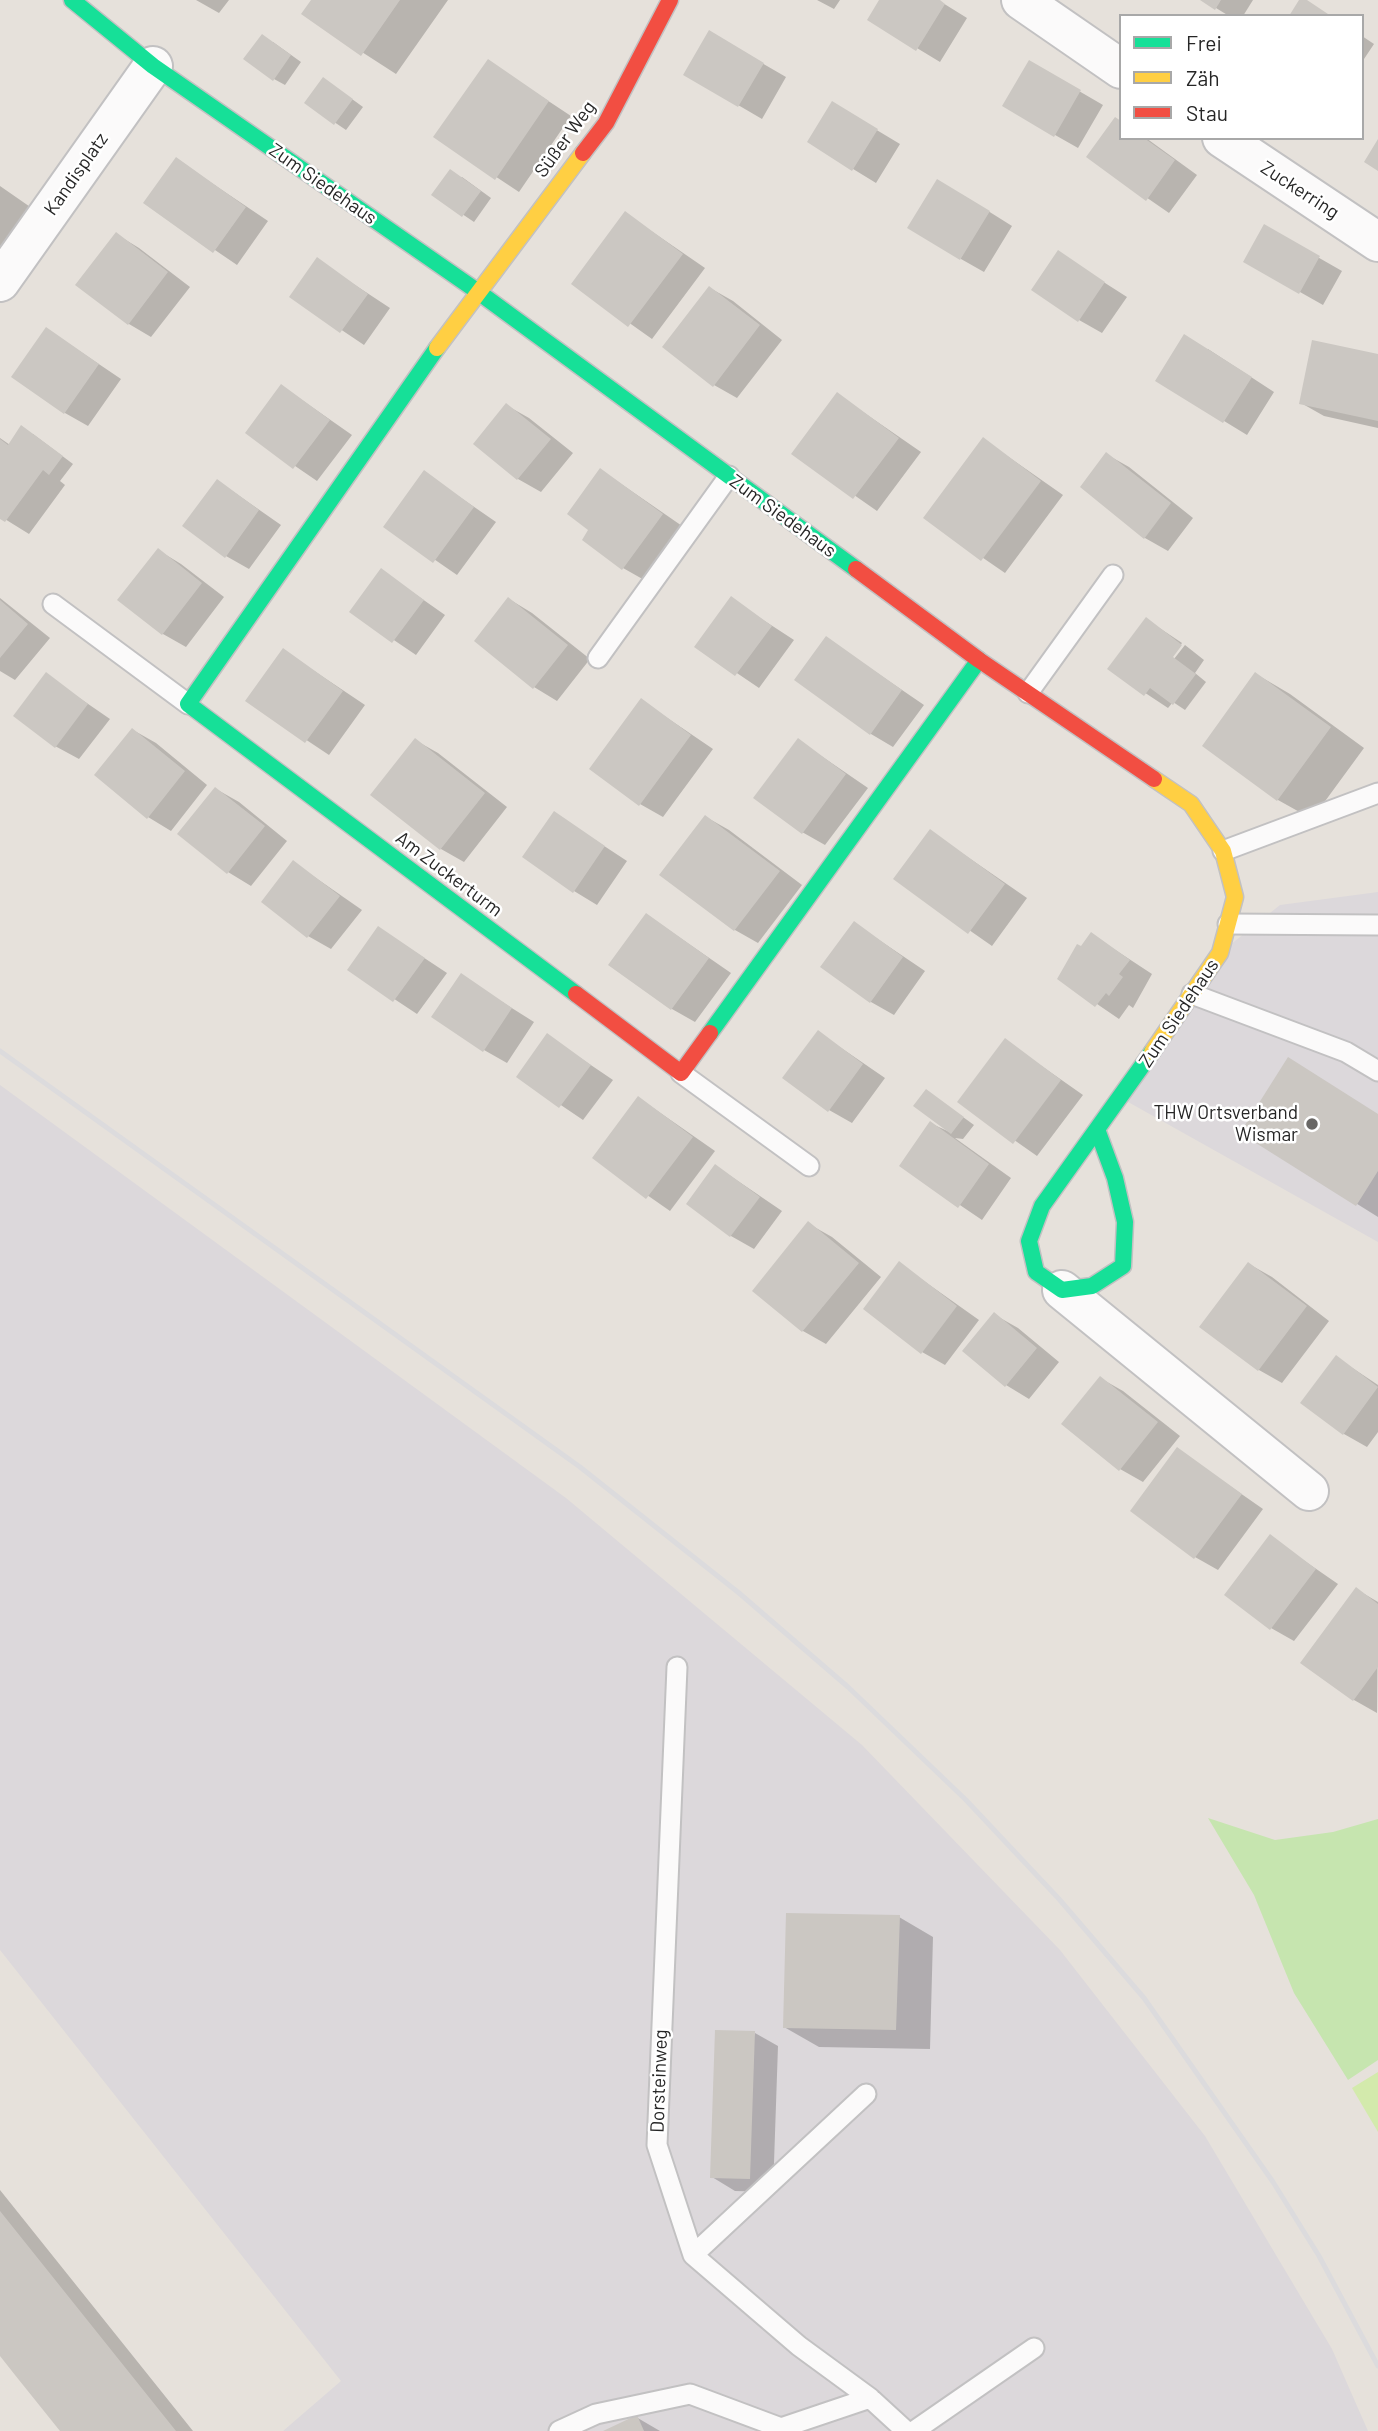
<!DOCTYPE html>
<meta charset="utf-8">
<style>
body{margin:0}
#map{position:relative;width:1378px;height:2431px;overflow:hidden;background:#e6e1db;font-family:Barlow,sans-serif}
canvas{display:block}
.legend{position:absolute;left:1119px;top:14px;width:245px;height:126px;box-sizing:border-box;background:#fff;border:2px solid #a8a8a8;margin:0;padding:9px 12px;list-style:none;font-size:21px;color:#262626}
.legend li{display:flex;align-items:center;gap:14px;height:35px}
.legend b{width:35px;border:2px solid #a8a8a8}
</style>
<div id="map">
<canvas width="1378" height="2431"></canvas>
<ul class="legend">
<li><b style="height:9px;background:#16e098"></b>Frei</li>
<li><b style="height:9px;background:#ffcf43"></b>Zäh</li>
<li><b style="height:9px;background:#f24e42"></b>Stau</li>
</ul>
</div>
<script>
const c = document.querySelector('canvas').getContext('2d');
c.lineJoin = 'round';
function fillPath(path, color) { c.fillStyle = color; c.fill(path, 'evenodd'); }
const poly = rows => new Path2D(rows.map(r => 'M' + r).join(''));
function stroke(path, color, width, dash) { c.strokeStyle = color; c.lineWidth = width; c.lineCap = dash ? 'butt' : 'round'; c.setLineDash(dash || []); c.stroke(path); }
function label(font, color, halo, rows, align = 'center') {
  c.font = font + ' Barlow,sans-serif'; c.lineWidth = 5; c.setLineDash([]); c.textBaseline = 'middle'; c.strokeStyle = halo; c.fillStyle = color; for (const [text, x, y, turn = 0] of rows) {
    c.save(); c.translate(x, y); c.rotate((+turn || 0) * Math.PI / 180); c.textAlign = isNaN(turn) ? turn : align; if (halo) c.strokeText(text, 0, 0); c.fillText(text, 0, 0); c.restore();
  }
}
fillPath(poly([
 [1378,892,1378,1242,1121,1098,1220,953,1280,905],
 [0,1085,566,1498,862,1745,1060,1950,1205,2136,1332,2349,1368,2431,283,2431,341,2381,0,1950]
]), '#dcd8db');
fillPath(poly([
 [1208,1818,1275,1840,1333,1832,1378,1819,1378,2060,1348,2080,1294,1993,1254,1895]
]), '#c6e5af');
fillPath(poly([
 [1378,2072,1378,2132,1352,2088]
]), '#d3eaac');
fillPath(poly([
 [196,0,229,0,219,13],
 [313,0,448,0,396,74,303,14],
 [817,0,840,0,834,9],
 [881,0,938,0,967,18,940,62,869,19],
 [1203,0,1253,0,1243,16,1229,16],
 [710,33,786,77,762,119,685,74],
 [1362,36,1374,44,1362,62],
 [273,42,301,62,285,85,274,79],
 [488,61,571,116,519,192,436,137],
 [1029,62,1103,105,1078,148,1004,106],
 [334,86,363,107,346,130,306,103],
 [855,117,900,144,876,183,809,142],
 [1121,138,1146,138,1197,175,1169,213,1088,157],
 [176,159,268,221,237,265,146,203],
 [462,177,491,198,474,222,434,195],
 [0,186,49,220,0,292],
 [961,194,1012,226,984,272,961,259],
 [625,213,705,268,652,339,573,283],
 [1265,227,1342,271,1323,305,1245,261],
 [116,234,139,248,190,287,151,337,129,324],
 [1058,253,1127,297,1102,333,1079,320],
 [317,260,390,308,364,345,291,296],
 [710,288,733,301,782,340,737,398,714,385],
 [47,329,121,379,88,426,65,413],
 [1208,349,1274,392,1247,435,1157,380],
 [1378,356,1378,428,1324,416,1301,403],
 [282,386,352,435,317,481,247,433],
 [837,394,921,452,877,511,794,453],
 [506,405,529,418,573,453,541,492,518,479,475,443],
 [33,434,73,464,60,481,65,485,29,534,0,516,0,438,10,445],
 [983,439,1063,495,1005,573,925,518],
 [1106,454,1129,467,1193,518,1168,551,1145,538,1082,487],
 [601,470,685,528,646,581,623,568,591,530],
 [425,473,496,522,457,575,386,526],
 [218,481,281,525,249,569,226,556],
 [158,550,181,564,224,597,186,647,163,634,120,600],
 [381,570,445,615,416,655,351,611],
 [0,598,50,638,15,680,0,671],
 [509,599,532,613,590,659,557,701,534,687,476,641],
 [731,599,794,640,759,688,697,646],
 [1146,619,1182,643,1170,659,1174,659,1185,645,1204,660,1195,673,1206,682,1185,710,1173,702,1168,708,1109,669],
 [826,638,924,705,893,747,871,734],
 [283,650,365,705,329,755,248,701],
 [1256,674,1290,694,1364,748,1312,819,1278,800],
 [46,675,110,719,79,759,55,746],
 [641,700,713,749,663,817,640,804],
 [133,730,156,743,207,785,171,831,148,817],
 [415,740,438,753,507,807,464,862,441,849,372,795],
 [798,740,868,788,825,845,802,832],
 [216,789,239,802,287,841,251,886,228,872],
 [554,813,627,861,597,905,574,891],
 [706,817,729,830,802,885,758,943,735,930],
 [930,831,1027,898,992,946,896,879],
 [293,862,362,910,331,949,308,936,264,901],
 [647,915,731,973,695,1022,672,1009],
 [854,923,925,971,894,1015,871,1002],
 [379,928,447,973,417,1014,349,969],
 [1091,934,1152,974,1133,1008,1129,1005,1119,1019,1059,978],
 [461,976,534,1022,507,1063,484,1050],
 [818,1032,885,1078,852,1123,829,1110],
 [548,1036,613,1080,583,1120,518,1076],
 [1006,1041,1083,1095,1037,1156,960,1102],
 [927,1091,974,1125,963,1139,955,1138,1011,1178,982,1220,901,1165,930,1123,952,1133],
 [639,1098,715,1151,670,1211,594,1158],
 [1378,1114,1378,1217,1242,1132],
 [716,1166,782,1211,754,1249,731,1236],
 [809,1224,832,1237,881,1277,826,1344,803,1331,754,1290],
 [900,1264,979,1320,945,1365,922,1352],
 [1249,1264,1272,1277,1329,1321,1282,1383,1259,1370,1202,1327],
 [995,1315,1018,1328,1059,1362,1029,1399,1006,1385],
 [1336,1357,1378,1385,1378,1432,1367,1447,1344,1434],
 [1100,1378,1123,1391,1180,1436,1143,1482,1120,1469],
 [1177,1449,1263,1509,1218,1570,1195,1557],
 [1270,1537,1338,1584,1294,1641,1271,1628],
 [1356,1589,1378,1602,1377,1713,1354,1700],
 [899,1917,933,1937,930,2049,819,2047,784,2027],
 [755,2033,778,2046,773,2192,735,2191,712,2177],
 [0,2190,193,2431,62,2431,0,2353],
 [636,2417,660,2431,607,2431]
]), '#0003');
fillPath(poly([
 [311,0,400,0,361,56,301,14],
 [879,0,940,0,945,4,916,51,867,20],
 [1200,0,1221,0,1215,10],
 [1299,0,1307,0,1331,16,1289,16],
 [709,30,764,63,738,107,683,75],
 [262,34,291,55,273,81,243,59],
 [488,59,549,101,495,180,433,137],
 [1029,60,1081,90,1054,137,1002,106],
 [323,77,353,99,334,125,304,103],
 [832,101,878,129,852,171,807,142],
 [1115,117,1121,121,1121,138,1144,138,1175,160,1146,201,1086,157],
 [1378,139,1378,171,1364,162],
 [176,157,246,207,213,253,143,203],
 [450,169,481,191,462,217,431,195],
 [937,179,990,211,960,260,907,228],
 [625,211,683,254,628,327,571,284],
 [1264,224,1320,256,1299,294,1243,262],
 [116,232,168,272,128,325,75,285],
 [1058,250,1105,282,1078,322,1031,290],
 [317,257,368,294,340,333,289,297],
 [709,286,760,325,713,387,662,347],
 [46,327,99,364,64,414,11,377],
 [1184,334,1252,377,1223,423,1155,381],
 [1312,340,1378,354,1378,421,1299,404],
 [281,384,330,420,293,469,245,433],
 [837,392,899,438,853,499,791,454],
 [506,403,551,439,517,480,473,444],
 [21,425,63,456,49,475,43,470,5,522,0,519,0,439,8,445],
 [983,437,1041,481,981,561,923,518],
 [1106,452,1171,503,1144,539,1080,487],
 [600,468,663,514,622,570,582,540,588,530,567,514],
 [424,470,474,507,433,563,383,527],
 [217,479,259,510,225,558,182,526],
 [158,548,202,583,162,635,117,600],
 [381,568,424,600,392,643,349,612],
 [731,596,772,626,735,676,694,647],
 [508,597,568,645,533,689,474,641],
 [0,600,28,624,0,658],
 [1146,617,1182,645,1173,657,1196,674,1173,705,1150,688,1144,696,1107,669],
 [826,636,902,690,870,735,794,680],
 [283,648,343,691,305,743,245,701],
 [46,672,88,704,55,748,13,716],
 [1255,672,1331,727,1277,801,1202,746],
 [641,698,691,735,639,806,589,769],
 [132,728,185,771,147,819,94,775],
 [415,738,485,793,440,850,370,795],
 [798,738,846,774,802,834,753,798],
 [215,787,265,826,227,874,177,834],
 [554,811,605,846,573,893,522,857],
 [705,815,780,871,734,931,659,875],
 [930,829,1005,884,968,934,893,879],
 [293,860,340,896,307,938,261,902],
 [646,913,709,958,671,1010,608,965],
 [854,921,903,957,870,1003,820,967],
 [378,926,425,958,393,1002,347,970],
 [1091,932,1130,960,1119,974,1123,977,1109,996,1106,993,1095,1007,1057,979,1077,944,1081,946],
 [461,973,512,1008,483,1052,431,1017],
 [818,1030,863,1064,828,1112,782,1078],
 [547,1033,591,1065,559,1108,516,1077],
 [1005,1038,1061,1080,1013,1144,957,1102],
 [1288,1057,1378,1114,1378,1171,1356,1206,1240,1133],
 [926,1089,964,1117,951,1134,913,1106],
 [638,1096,693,1137,646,1199,592,1158],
 [930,1121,989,1164,958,1208,899,1166],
 [715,1164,760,1197,730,1237,686,1204],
 [808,1221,859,1263,802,1332,752,1291],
 [899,1261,957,1306,921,1354,863,1309],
 [1248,1262,1307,1306,1258,1371,1199,1327],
 [994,1312,1037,1348,1005,1387,962,1351],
 [1336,1355,1378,1387,1343,1435,1300,1403],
 [1100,1376,1158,1422,1119,1471,1061,1424],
 [1177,1447,1242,1494,1194,1559,1130,1511],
 [1270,1534,1316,1569,1270,1630,1224,1595],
 [1356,1587,1378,1604,1378,1667,1353,1701,1300,1663],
 [786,1913,900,1915,896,2030,783,2028],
 [715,2030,755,2031,750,2179,710,2178],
 [0,2211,176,2431,60,2431,15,2375,0,2356],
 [637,2415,644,2431,603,2431]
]), '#cbc7c2');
const lane = poly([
 [53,604,188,704],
 [598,658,729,476],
 [1028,693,1113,575],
 [1223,851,1378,793],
 [1228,924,1378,925],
 [1192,994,1346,1052,1378,1071],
 [681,1073,809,1166],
 [677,1667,657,2145,693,2255,799,2346,870,2398,906,2431],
 [693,2255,866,2094],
 [559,2431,596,2414,690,2394,781,2428,870,2398],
 [914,2431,1034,2348]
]);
const street = poly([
 [1021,0,1121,69],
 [1222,138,1378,242],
 [0,282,153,66],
 [1062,1290,1309,1491]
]);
const fast = poly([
 [72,0,153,66,477,291,856,569],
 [437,348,188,704,576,994],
 [710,1033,979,660],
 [1098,1132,1115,1178,1125,1222,1123,1266,1092,1286,1062,1290,1036,1272,1029,1241,1042,1206,1152,1052]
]);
const slow = poly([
 [437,348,583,153],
 [1152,1052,1220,953,1235,897,1223,851,1191,804,1154,779]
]);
const jam = poly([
 [583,153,606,123,670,0],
 [856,569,979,660,1154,779],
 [576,994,681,1073,710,1033]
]);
stroke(lane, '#c2c1c2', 23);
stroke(street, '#c2c1c2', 42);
stroke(fast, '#c2c1c2', 19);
stroke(slow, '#c2c1c2', 19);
stroke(jam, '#c2c1c2', 19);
stroke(lane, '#fbfafa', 19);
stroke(street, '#fbfafa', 38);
stroke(fast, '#16e098', 16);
stroke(slow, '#ffcf43', 16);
stroke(jam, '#f24e42', 16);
stroke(poly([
 [0,1051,580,1467,739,1593,848,1687,966,1800,1059,1899,1144,1998,1273,2182,1319,2256,1378,2366]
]), '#dcdbdd', 5);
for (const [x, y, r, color] of [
 [1312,1124,7,"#696765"]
]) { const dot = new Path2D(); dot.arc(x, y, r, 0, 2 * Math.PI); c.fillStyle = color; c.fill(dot); stroke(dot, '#fff', 2.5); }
label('19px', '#262626', '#fff', [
 ["Süßer Weg",565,139,-54],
 ["Kandisplatz",76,174,-55],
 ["Zum Siedehaus",323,184,35],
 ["Zuckerring",1300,190,33],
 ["Zum Siedehaus",783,516,36],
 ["Am Zuckerturm",449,874,37],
 ["Zum Siedehaus",1179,1013,-56],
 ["Dorsteinweg",659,2081,-88]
]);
label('19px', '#262626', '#fff', [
 ["THW Ortsverband",1298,1113],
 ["Wismar",1298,1135]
], 'right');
</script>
